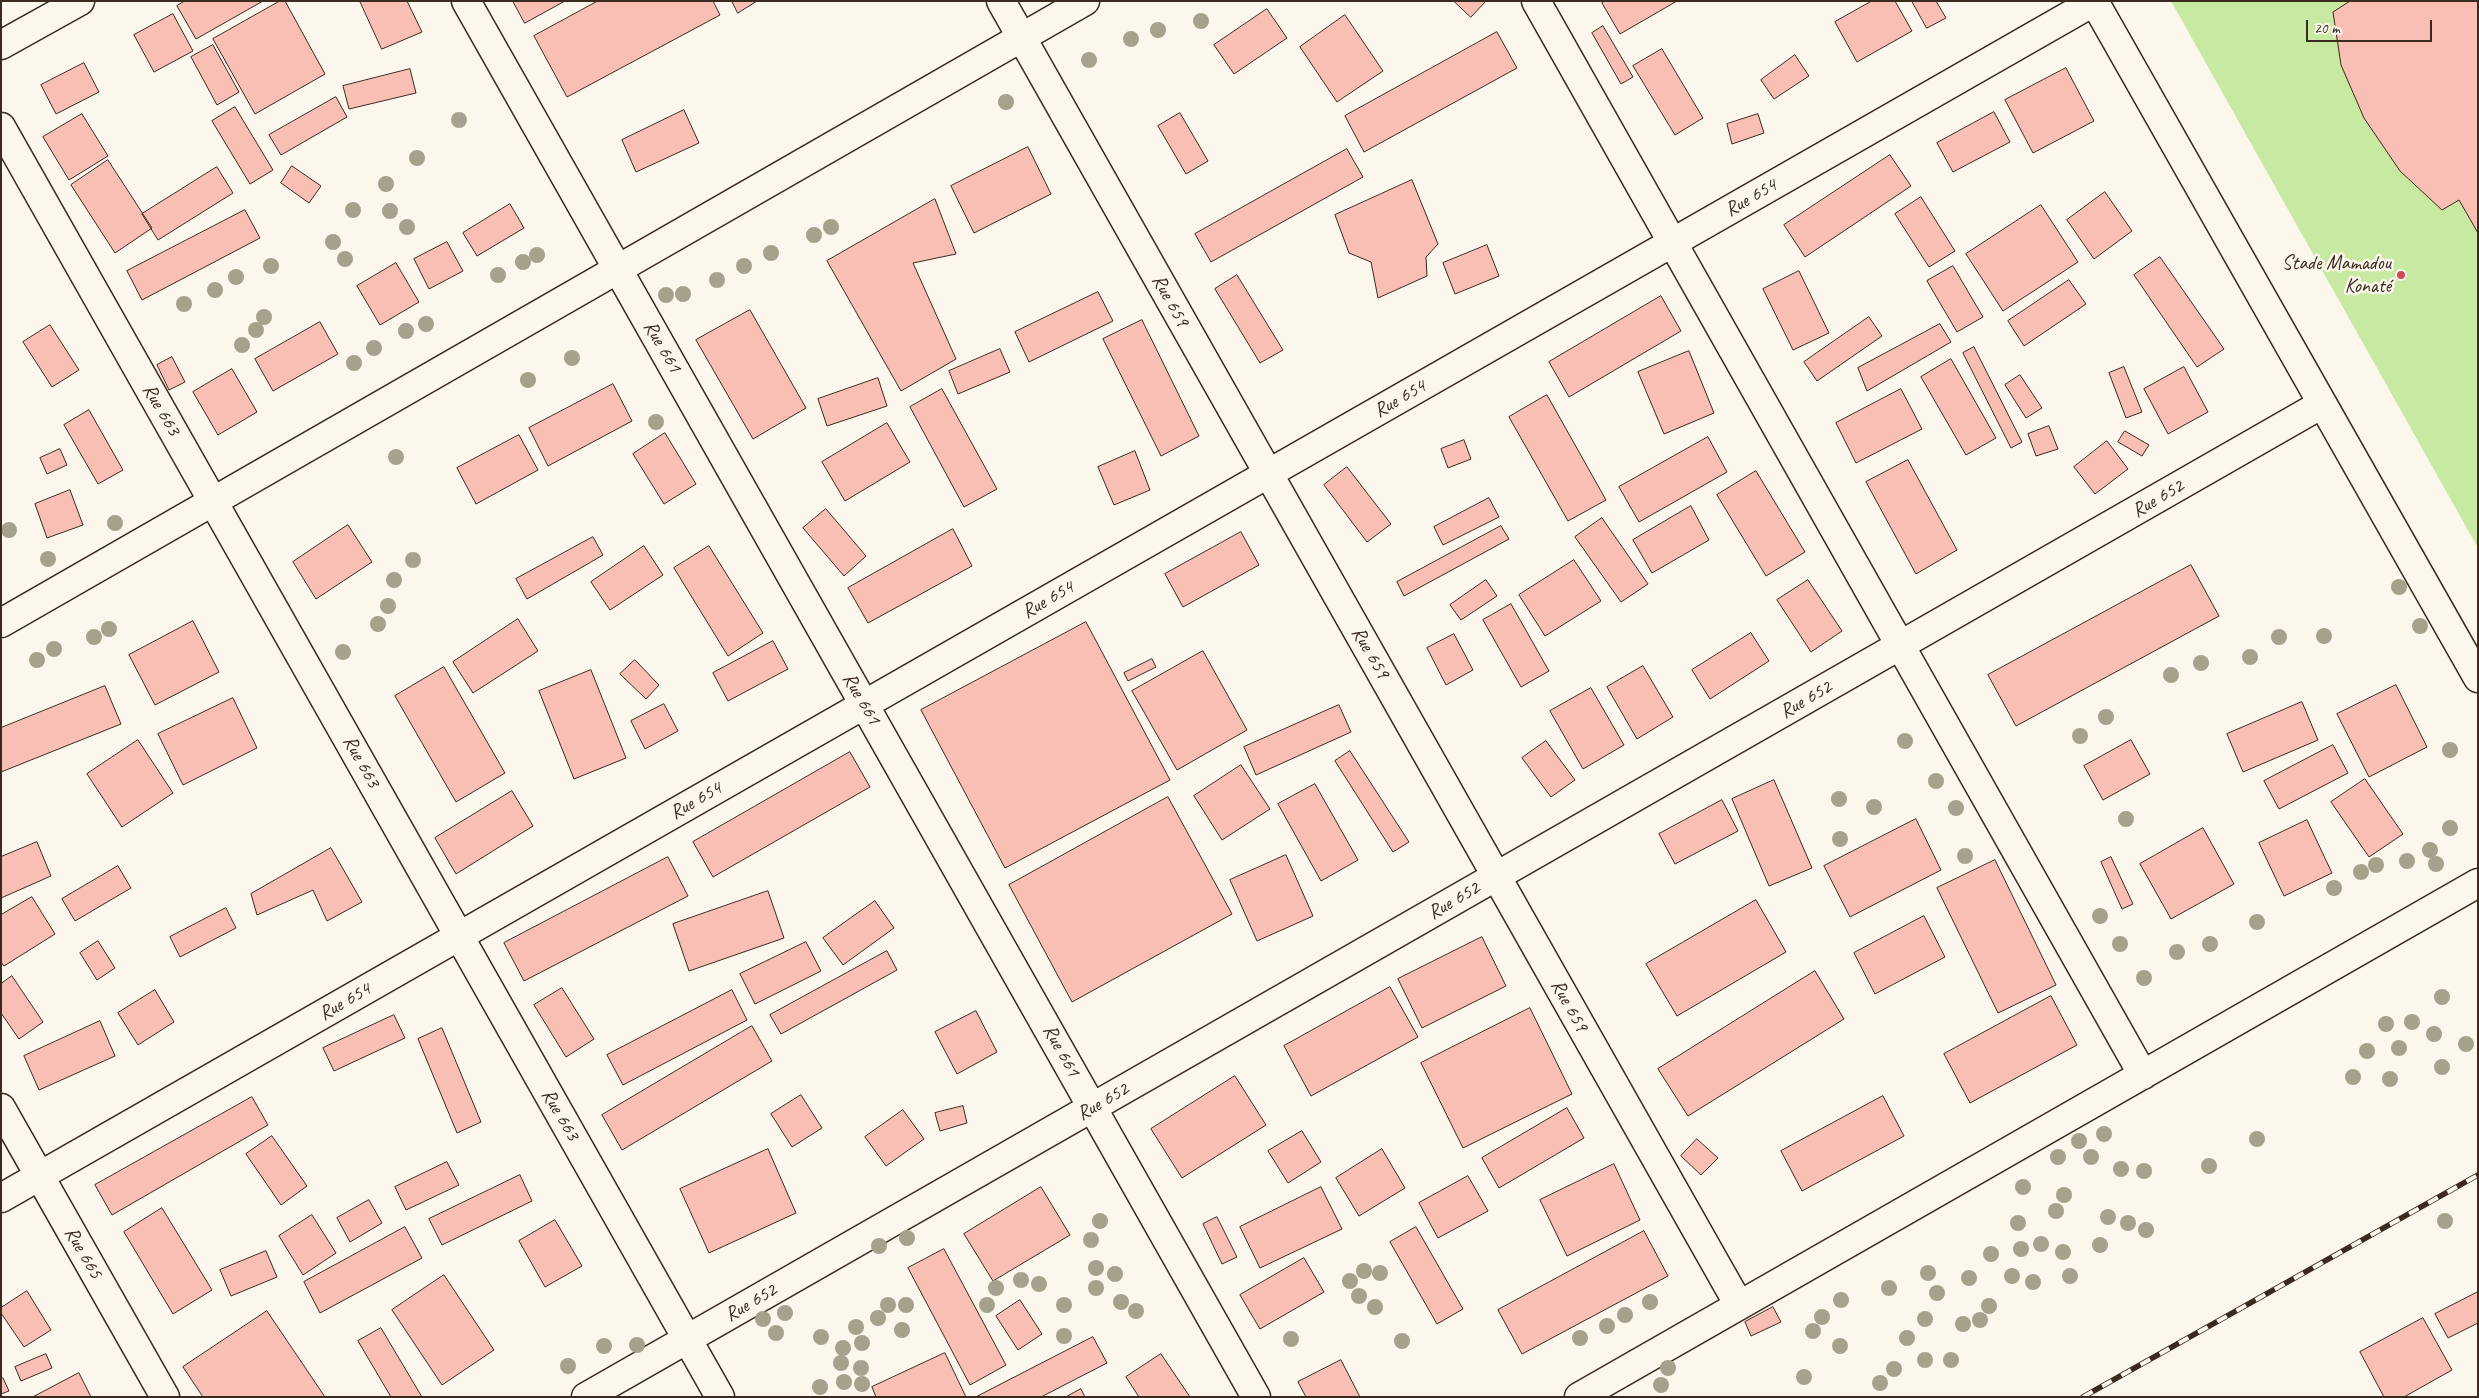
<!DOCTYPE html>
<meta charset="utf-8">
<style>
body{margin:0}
#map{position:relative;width:2479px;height:1398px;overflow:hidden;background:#fbf7ec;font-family:Caveat,sans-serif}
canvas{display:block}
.frame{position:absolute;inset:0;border:2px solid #3b2a1e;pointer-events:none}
.scale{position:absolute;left:2306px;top:20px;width:126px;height:22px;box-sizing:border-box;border:2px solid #3b2a1e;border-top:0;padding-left:6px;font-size:15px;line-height:18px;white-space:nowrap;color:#3b2a1e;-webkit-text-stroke:4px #fbf7ec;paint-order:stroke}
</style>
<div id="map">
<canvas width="2479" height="1398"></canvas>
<div class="frame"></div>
<div class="scale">20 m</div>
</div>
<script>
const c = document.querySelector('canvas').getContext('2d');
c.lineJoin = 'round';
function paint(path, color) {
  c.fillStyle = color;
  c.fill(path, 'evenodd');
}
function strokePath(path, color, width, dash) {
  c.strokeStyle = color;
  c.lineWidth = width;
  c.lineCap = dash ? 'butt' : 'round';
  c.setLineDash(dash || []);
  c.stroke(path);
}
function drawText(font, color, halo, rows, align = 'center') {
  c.font = font + ' Caveat,sans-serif';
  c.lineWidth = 5;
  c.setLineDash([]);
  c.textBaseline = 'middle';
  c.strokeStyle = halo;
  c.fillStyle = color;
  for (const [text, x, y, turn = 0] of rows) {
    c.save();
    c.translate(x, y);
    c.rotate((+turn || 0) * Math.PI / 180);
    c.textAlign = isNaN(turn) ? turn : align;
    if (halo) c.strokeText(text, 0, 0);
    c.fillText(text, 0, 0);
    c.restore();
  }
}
paint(new Path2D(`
 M 2171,1 L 2478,1 L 2478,548 Z`), '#c8e9a2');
const building = new Path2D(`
 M 185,1 L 263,1 L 196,39 L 177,6 Z
 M 280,1 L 285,1 L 325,74 L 255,114 L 213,39 Z
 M 360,1 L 407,1 L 422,32 L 382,49 Z
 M 513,1 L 565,1 L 525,23 Z
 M 598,1 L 713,1 L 720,15 L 567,97 L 534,36 Z
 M 732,1 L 757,1 L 738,13 Z
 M 1454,1 L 1486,1 L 1471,17 Z
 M 1605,1 L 1677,1 L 1620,34 L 1602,3 Z
 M 1872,1 L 1895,1 L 1912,31 L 1857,62 L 1835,22 Z
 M 1912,1 L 1936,1 L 1946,18 L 1927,28 Z
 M 2478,1 L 2478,233 L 2459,200 L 2442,210 L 2400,171 L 2364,118 L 2341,65 L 2333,12 L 2350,1 Z
 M 1267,9 L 1287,38 L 1234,74 L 1214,45 Z
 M 173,14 L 193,51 L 154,72 L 134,35 Z
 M 1345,15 L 1383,71 L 1337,102 L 1300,47 Z
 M 1603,26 L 1633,77 L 1621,84 L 1592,33 Z
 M 1497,32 L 1517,68 L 1364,152 L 1345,116 Z
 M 213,45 L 239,92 L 217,105 L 191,57 Z
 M 1662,49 L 1703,118 L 1675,135 L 1633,66 Z
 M 1795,55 L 1809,76 L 1774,99 L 1761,80 Z
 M 84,63 L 99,92 L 56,114 L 41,85 Z
 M 2066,68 L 2094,121 L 2033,153 L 2005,100 Z
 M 410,69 L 416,93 L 349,109 L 343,86 Z
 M 336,97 L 347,117 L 281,155 L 269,135 Z
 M 235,107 L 273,170 L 250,184 L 212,121 Z
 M 684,110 L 699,143 L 636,172 L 622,140 Z
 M 1994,112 L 2010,142 L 1953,172 L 1937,143 Z
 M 1180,113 L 1208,161 L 1186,174 L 1158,126 Z
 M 82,114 L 108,156 L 69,180 L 43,137 Z
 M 1758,114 L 1764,133 L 1732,144 L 1727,124 Z
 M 1028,147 L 1051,194 L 974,233 L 951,186 Z
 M 1347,149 L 1363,177 L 1211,262 L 1195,234 Z
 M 1890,155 L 1911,186 L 1805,257 L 1784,225 Z
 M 108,160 L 152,228 L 115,253 L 71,185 Z
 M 292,166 L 321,186 L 309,203 L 281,183 Z
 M 217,167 L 233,193 L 158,240 L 142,214 Z
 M 1412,180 L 1438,244 L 1426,257 L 1427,276 L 1378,298 L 1371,262 L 1349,253 L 1335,215 Z
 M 2105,192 L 2132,231 L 2094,259 L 2067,220 Z
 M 1921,197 L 1955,251 L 1929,267 L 1895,214 Z
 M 935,199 L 956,254 L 913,263 L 956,359 L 901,391 L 827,261 Z
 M 510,204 L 524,228 L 477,256 L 463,233 Z
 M 2041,205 L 2078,262 L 2003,311 L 1966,254 Z
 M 245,210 L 260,238 L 142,300 L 127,271 Z
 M 447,242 L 463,271 L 429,289 L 414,259 Z
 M 1487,245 L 1499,276 L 1455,294 L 1443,263 Z
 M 2160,257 L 2224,349 L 2197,367 L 2134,275 Z
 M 396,263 L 419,302 L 380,325 L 357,286 Z
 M 1953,266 L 1983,317 L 1957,332 L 1927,281 Z
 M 1799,271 L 1829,333 L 1793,350 L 1763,289 Z
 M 1237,275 L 1283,350 L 1260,363 L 1215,289 Z
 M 2069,280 L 2086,304 L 2024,346 L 2008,321 Z
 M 1098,292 L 1113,321 L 1029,362 L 1015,332 Z
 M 1661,296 L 1681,331 L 1569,397 L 1549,362 Z
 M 750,310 L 806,408 L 753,439 L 696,340 Z
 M 1869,317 L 1882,336 L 1817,381 L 1804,362 Z
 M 1142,320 L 1199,436 L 1161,456 L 1103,339 Z
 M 320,322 L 338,354 L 273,391 L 255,359 Z
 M 1940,324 L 1951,342 L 1867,391 L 1858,368 Z
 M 50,325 L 79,370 L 52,387 L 23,342 Z
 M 1974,347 L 2022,442 L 2011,448 L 1963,353 Z
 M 1000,349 L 1010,372 L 958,394 L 949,371 Z
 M 1689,351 L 1714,413 L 1664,434 L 1638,372 Z
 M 172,357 L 185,382 L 169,390 L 157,365 Z
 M 1951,359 L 1996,438 L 1966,455 L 1921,377 Z
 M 2124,367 L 2142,412 L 2126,418 L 2109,373 Z
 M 2184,367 L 2208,412 L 2168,434 L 2144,389 Z
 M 232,369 L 257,412 L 218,435 L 193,392 Z
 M 2020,375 L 2042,408 L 2026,418 L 2005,385 Z
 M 878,378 L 887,406 L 827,426 L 818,399 Z
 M 613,384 L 632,421 L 548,466 L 529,428 Z
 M 942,389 L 997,489 L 964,507 L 910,407 Z
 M 1901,389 L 1922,429 L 1856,463 L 1836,423 Z
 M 1547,395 L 1606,500 L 1568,521 L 1509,417 Z
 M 89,410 L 123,470 L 98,484 L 64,425 Z
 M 887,423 L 910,462 L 845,501 L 822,462 Z
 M 2049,426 L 2058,449 L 2036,456 L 2028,434 Z
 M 2125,431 L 2149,445 L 2142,456 L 2118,442 Z
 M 665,433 L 696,484 L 664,504 L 633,454 Z
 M 519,435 L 538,470 L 476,504 L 457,468 Z
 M 1708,437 L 1727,472 L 1639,522 L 1619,487 Z
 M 1464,440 L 1471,459 L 1448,468 L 1441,449 Z
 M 2107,441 L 2128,469 L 2095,494 L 2074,467 Z
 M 60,449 L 67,465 L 47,474 L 40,458 Z
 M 1135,451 L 1150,490 L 1114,505 L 1098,467 Z
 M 1908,460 L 1957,550 L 1916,574 L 1866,482 Z
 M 1347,467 L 1391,524 L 1367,542 L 1324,485 Z
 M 1756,471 L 1805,552 L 1766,576 L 1717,495 Z
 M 70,490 L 83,525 L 47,538 L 35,504 Z
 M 1489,498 L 1499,517 L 1443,545 L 1434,527 Z
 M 1691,506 L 1709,540 L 1652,573 L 1633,540 Z
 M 826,509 L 866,556 L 844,576 L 803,528 Z
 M 1602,518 L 1648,584 L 1621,602 L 1575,537 Z
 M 348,525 L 372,562 L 316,599 L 293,562 Z
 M 1501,526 L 1509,539 L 1404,596 L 1397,582 Z
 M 953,529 L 972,566 L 868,623 L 848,588 Z
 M 1241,532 L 1259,565 L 1183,607 L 1165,574 Z
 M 593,537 L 603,555 L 527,599 L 516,579 Z
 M 644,546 L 663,575 L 610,610 L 591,582 Z
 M 709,546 L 763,633 L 728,656 L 674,568 Z
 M 1574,560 L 1601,601 L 1545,636 L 1519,595 Z
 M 2191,565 L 2219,616 L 2016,726 L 1988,675 Z
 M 1486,580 L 1497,596 L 1461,620 L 1450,605 Z
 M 1808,580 L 1842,631 L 1811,652 L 1777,600 Z
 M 1511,604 L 1549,671 L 1521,687 L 1483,620 Z
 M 518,619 L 538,651 L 473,693 L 453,662 Z
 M 193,621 L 219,672 L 155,705 L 129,655 Z
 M 1086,622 L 1170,780 L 1005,868 L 921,710 Z
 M 1751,633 L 1769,661 L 1710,699 L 1692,670 Z
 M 1454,634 L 1473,670 L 1446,685 L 1427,648 Z
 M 773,641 L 788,669 L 728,701 L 713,673 Z
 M 1203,651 L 1247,730 L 1177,770 L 1132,691 Z
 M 1152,659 L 1156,667 L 1128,681 L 1124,673 Z
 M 635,660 L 659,685 L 646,699 L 620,674 Z
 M 1643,666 L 1673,717 L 1637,739 L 1607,687 Z
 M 444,667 L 505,773 L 456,802 L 395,696 Z
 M 591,670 L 626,758 L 574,779 L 539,691 Z
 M 2396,685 L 2427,747 L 2369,777 L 2337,714 Z
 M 105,686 L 121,724 L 1,772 L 1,728 Z
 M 1591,688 L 1624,745 L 1583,769 L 1550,711 Z
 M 233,698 L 257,748 L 183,785 L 158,734 Z
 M 2302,702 L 2318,740 L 2243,772 L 2227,734 Z
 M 664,704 L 678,731 L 645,749 L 631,721 Z
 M 1339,705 L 1351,732 L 1256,775 L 1244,747 Z
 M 138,740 L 173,793 L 122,827 L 87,774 Z
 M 2131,740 L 2150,774 L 2103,800 L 2084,766 Z
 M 1546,741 L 1575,780 L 1551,797 L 1522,758 Z
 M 2333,745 L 2348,773 L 2279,809 L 2264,781 Z
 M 1350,751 L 1409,842 L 1393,852 L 1335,761 Z
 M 850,752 L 870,787 L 713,877 L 693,842 Z
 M 1241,765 L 1270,809 L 1222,840 L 1194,796 Z
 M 2365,779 L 2403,834 L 2369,857 L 2331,802 Z
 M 1774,780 L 1812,868 L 1769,886 L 1732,799 Z
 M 1315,784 L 1358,860 L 1321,881 L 1278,804 Z
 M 512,791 L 533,826 L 456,874 L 435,838 Z
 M 1168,797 L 1232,914 L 1072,1002 L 1009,885 Z
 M 1722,800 L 1738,831 L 1675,864 L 1659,834 Z
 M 1916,819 L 1941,870 L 1850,917 L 1824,866 Z
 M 2307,820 L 2332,873 L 2284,896 L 2259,843 Z
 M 2203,828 L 2234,884 L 2171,919 L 2140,864 Z
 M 37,842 L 51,876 L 1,898 L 1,857 Z
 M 331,848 L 362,902 L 327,921 L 313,890 L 257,915 L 251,894 Z
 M 1286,855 L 1313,916 L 1257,941 L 1230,880 Z
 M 668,857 L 688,896 L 524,981 L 504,943 Z
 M 2111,857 L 2133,904 L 2122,909 L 2101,862 Z
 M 1995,860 L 2056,985 L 1998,1013 L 1937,888 Z
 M 118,866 L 131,888 L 75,921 L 62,899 Z
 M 768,891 L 784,938 L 689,971 L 673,924 Z
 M 32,897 L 55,934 L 4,966 L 1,962 L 1,915 Z
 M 1756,900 L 1786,952 L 1677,1016 L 1646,964 Z
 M 875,901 L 894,928 L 843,965 L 823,938 Z
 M 226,908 L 236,928 L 180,957 L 170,937 Z
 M 1924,916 L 1945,957 L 1875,994 L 1854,953 Z
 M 1482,937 L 1506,986 L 1422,1028 L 1398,979 Z
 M 98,941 L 115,968 L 97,980 L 80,953 Z
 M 806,942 L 821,971 L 755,1004 L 740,974 Z
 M 887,951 L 897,970 L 781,1034 L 770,1015 Z
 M 1815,971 L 1844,1019 L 1688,1116 L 1658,1069 Z
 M 12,976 L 43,1022 L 19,1039 L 1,1013 L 1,984 Z
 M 1390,987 L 1418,1037 L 1311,1096 L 1284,1046 Z
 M 562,988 L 594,1039 L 566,1057 L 534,1005 Z
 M 155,990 L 174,1022 L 138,1045 L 118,1013 Z
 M 732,990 L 747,1020 L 623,1085 L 607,1055 Z
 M 2051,996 L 2077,1045 L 1970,1103 L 1944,1054 Z
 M 1530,1008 L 1572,1094 L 1463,1148 L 1421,1063 Z
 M 976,1011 L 997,1052 L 957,1074 L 935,1032 Z
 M 394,1015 L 405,1038 L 334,1071 L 323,1048 Z
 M 100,1021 L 115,1056 L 39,1090 L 24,1056 Z
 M 752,1026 L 772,1061 L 622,1150 L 602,1115 Z
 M 442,1028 L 481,1122 L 457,1133 L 418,1039 Z
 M 1235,1076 L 1266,1125 L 1182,1178 L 1151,1129 Z
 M 801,1095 L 822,1128 L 792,1147 L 771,1114 Z
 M 1883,1096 L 1904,1136 L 1802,1191 L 1781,1151 Z
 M 252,1097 L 268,1125 L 112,1215 L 95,1185 Z
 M 963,1106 L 967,1123 L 940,1131 L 935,1113 Z
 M 1567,1108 L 1584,1138 L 1499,1188 L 1482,1158 Z
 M 903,1110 L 924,1139 L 886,1166 L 865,1137 Z
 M 1302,1131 L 1321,1162 L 1288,1183 L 1268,1151 Z
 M 272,1136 L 307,1186 L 281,1205 L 246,1154 Z
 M 1697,1139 L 1718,1158 L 1701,1175 L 1681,1156 Z
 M 768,1149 L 796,1213 L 709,1253 L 680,1189 Z
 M 1382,1149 L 1405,1188 L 1359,1216 L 1336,1178 Z
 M 447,1162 L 459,1185 L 406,1210 L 395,1187 Z
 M 1614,1164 L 1640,1220 L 1567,1256 L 1540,1200 Z
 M 520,1175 L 532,1201 L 442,1245 L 429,1219 Z
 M 1468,1176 L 1488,1211 L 1438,1238 L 1419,1203 Z
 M 1041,1187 L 1070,1235 L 993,1281 L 964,1234 Z
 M 1321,1187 L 1342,1229 L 1260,1268 L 1240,1227 Z
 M 369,1200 L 382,1223 L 350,1242 L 337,1218 Z
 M 162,1208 L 212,1290 L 173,1314 L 124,1232 Z
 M 312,1215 L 336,1253 L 303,1275 L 279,1236 Z
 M 1217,1217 L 1237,1257 L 1222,1264 L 1203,1224 Z
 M 555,1220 L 582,1266 L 545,1287 L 519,1241 Z
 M 405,1227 L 422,1258 L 320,1313 L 304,1282 Z
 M 1416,1227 L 1463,1309 L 1437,1324 L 1390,1242 Z
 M 1644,1231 L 1668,1276 L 1522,1354 L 1498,1310 Z
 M 944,1249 L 1006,1365 L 970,1385 L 908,1268 Z
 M 266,1251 L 277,1277 L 231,1296 L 220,1270 Z
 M 1304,1258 L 1324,1292 L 1260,1329 L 1240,1295 Z
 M 444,1275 L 494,1350 L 442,1385 L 392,1310 Z
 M 27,1291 L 51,1330 L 24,1347 L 1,1313 L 1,1308 Z
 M 2478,1292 L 2478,1323 L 2448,1338 L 2435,1314 Z
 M 1020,1300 L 1042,1334 L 1018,1350 L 996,1316 Z
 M 1773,1307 L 1781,1322 L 1751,1336 L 1745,1322 Z
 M 267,1311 L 325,1397 L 203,1397 L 183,1367 Z
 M 2423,1318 L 2452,1370 L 2404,1397 L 2384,1397 L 2360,1352 Z
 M 381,1328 L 422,1397 L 391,1397 L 358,1341 Z
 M 1093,1337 L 1107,1363 L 1041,1397 L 976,1397 Z
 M 945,1353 L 966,1397 L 876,1397 L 872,1387 Z
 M 46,1354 L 52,1368 L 21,1381 L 15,1367 Z
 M 1161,1354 L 1190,1397 L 1139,1397 L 1126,1377 Z
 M 1341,1360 L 1360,1397 L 1306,1397 L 1298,1382 Z
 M 79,1373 L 91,1397 L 33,1397 Z
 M 3,1378 L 9,1391 L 1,1394 L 1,1379 Z
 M 1081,1389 L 1085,1397 L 1066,1397 Z`);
paint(building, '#f9beb4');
strokePath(building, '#3b2a1e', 1);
const minor = new Path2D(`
 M 466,1 L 1256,1397
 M 1001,1 L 1739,1305
 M 1536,1 L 2143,1075
 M 2094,1 L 2478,678
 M 1,45 L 80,1
 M 1,127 L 720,1397
 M 1,1108 L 165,1397
 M 1,1198 L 2095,1
 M 586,1397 L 2322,404
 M 1579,1397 L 2478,883`);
const tertiary = new Path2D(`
 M 1,623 L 1085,1`);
strokePath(minor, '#3b2a1e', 31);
strokePath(tertiary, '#3b2a1e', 31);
strokePath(minor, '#fbf7ec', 28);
strokePath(tertiary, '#fbf7ec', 28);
const rail = new Path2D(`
 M 2083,1397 L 2478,1175`);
strokePath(rail, '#3b2a1e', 5.5);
strokePath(rail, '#fbf7ec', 4, [11]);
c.fillStyle = '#a5a18d';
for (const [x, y] of [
 [1201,21],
 [1158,30],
 [1131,39],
 [1089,60],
 [1006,102],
 [459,120],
 [417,158],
 [386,184],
 [353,210],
 [390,211],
 [407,227],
 [831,227],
 [814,235],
 [333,242],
 [771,253],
 [537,255],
 [345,259],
 [523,262],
 [271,266],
 [744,266],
 [498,275],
 [236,277],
 [717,280],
 [215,290],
 [683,294],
 [666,295],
 [184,304],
 [264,317],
 [426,324],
 [256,330],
 [406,331],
 [242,345],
 [374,348],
 [572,358],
 [354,363],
 [528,380],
 [656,422],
 [396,457],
 [115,523],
 [9,530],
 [48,559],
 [413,560],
 [394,580],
 [2399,587],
 [388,606],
 [378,624],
 [2420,626],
 [109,629],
 [2324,636],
 [94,637],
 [2279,637],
 [54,649],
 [343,652],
 [2250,657],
 [37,660],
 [2201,663],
 [2171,675],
 [2106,717],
 [2080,736],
 [1905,741],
 [2450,750],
 [1936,781],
 [1839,799],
 [1874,807],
 [1956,808],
 [2126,819],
 [2450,828],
 [1840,839],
 [2430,850],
 [1965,856],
 [2407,861],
 [2436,864],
 [2376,865],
 [2361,872],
 [2334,888],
 [2100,916],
 [2257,922],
 [2120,944],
 [2210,944],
 [2177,952],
 [2144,978],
 [2442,997],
 [2412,1022],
 [2386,1024],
 [2434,1034],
 [2466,1044],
 [2399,1048],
 [2367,1051],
 [2442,1067],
 [2353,1077],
 [2390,1079],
 [2104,1134],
 [2257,1139],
 [2079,1141],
 [2058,1157],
 [2091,1157],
 [2209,1166],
 [2121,1169],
 [2144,1171],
 [2023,1187],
 [2064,1195],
 [2056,1211],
 [2108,1217],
 [1100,1221],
 [2445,1221],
 [2018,1223],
 [2128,1223],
 [2146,1230],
 [907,1238],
 [1091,1240],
 [2041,1244],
 [2100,1245],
 [879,1246],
 [2021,1249],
 [2063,1252],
 [1991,1254],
 [1096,1268],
 [1364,1271],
 [1380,1273],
 [1928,1273],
 [1115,1274],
 [2012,1276],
 [2070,1276],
 [1969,1278],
 [1021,1280],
 [1350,1281],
 [2033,1282],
 [1039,1284],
 [996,1288],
 [1096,1288],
 [1889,1288],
 [1937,1293],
 [1359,1296],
 [1841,1300],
 [1121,1302],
 [1650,1302],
 [888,1305],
 [906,1305],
 [987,1305],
 [1064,1305],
 [1989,1306],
 [1375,1307],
 [1136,1311],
 [785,1313],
 [1625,1315],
 [1822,1317],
 [878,1318],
 [763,1319],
 [1925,1319],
 [1980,1320],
 [1963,1324],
 [1607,1326],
 [856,1327],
 [902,1330],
 [1813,1331],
 [776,1333],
 [1064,1336],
 [821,1337],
 [1580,1338],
 [1907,1338],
 [1291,1339],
 [1402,1341],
 [862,1343],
 [637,1345],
 [604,1346],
 [1840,1346],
 [843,1348],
 [1925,1360],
 [1951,1360],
 [841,1363],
 [568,1366],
 [861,1368],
 [1668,1368],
 [1894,1369],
 [1804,1377],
 [844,1382],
 [1880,1383],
 [862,1384],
 [1661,1385],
 [820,1387]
]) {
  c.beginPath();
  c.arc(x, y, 8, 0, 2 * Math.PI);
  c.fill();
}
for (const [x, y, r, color] of [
 [2401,275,5,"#d1495b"]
]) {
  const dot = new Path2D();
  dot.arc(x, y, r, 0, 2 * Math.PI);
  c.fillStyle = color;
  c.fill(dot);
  strokePath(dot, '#fbf7ec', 2);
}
drawText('20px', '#3b2a1e', '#fbf7ec', [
 ["Rue 654",1751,198,-30],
 ["Rue 659",1170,301,61],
 ["Rue 661",662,347,60],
 ["Rue 654",1400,399,-30],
 ["Rue 663",161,410,60],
 ["Rue 652",2158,499,-30],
 ["Rue 654",1048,600,-30],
 ["Rue 659",1370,653,60],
 ["Rue 661",861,699,60],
 ["Rue 652",1806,700,-30],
 ["Rue 663",361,762,61],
 ["Rue 654",696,801,-30],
 ["Rue 652",1454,901,-30],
 ["Rue 654",345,1002,-30],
 ["Rue 659",1569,1006,61],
 ["Rue 661",1061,1051,61],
 ["Rue 652",1103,1102,-30],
 ["Rue 663",560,1115,60],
 ["Rue 665",83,1253,60],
 ["Rue 652",751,1303,-30]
]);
drawText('20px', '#3b2a1e', '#fbf7ec', [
 ["Stade Mamadou",2391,264],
 ["Konaté",2391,287]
], 'right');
</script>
